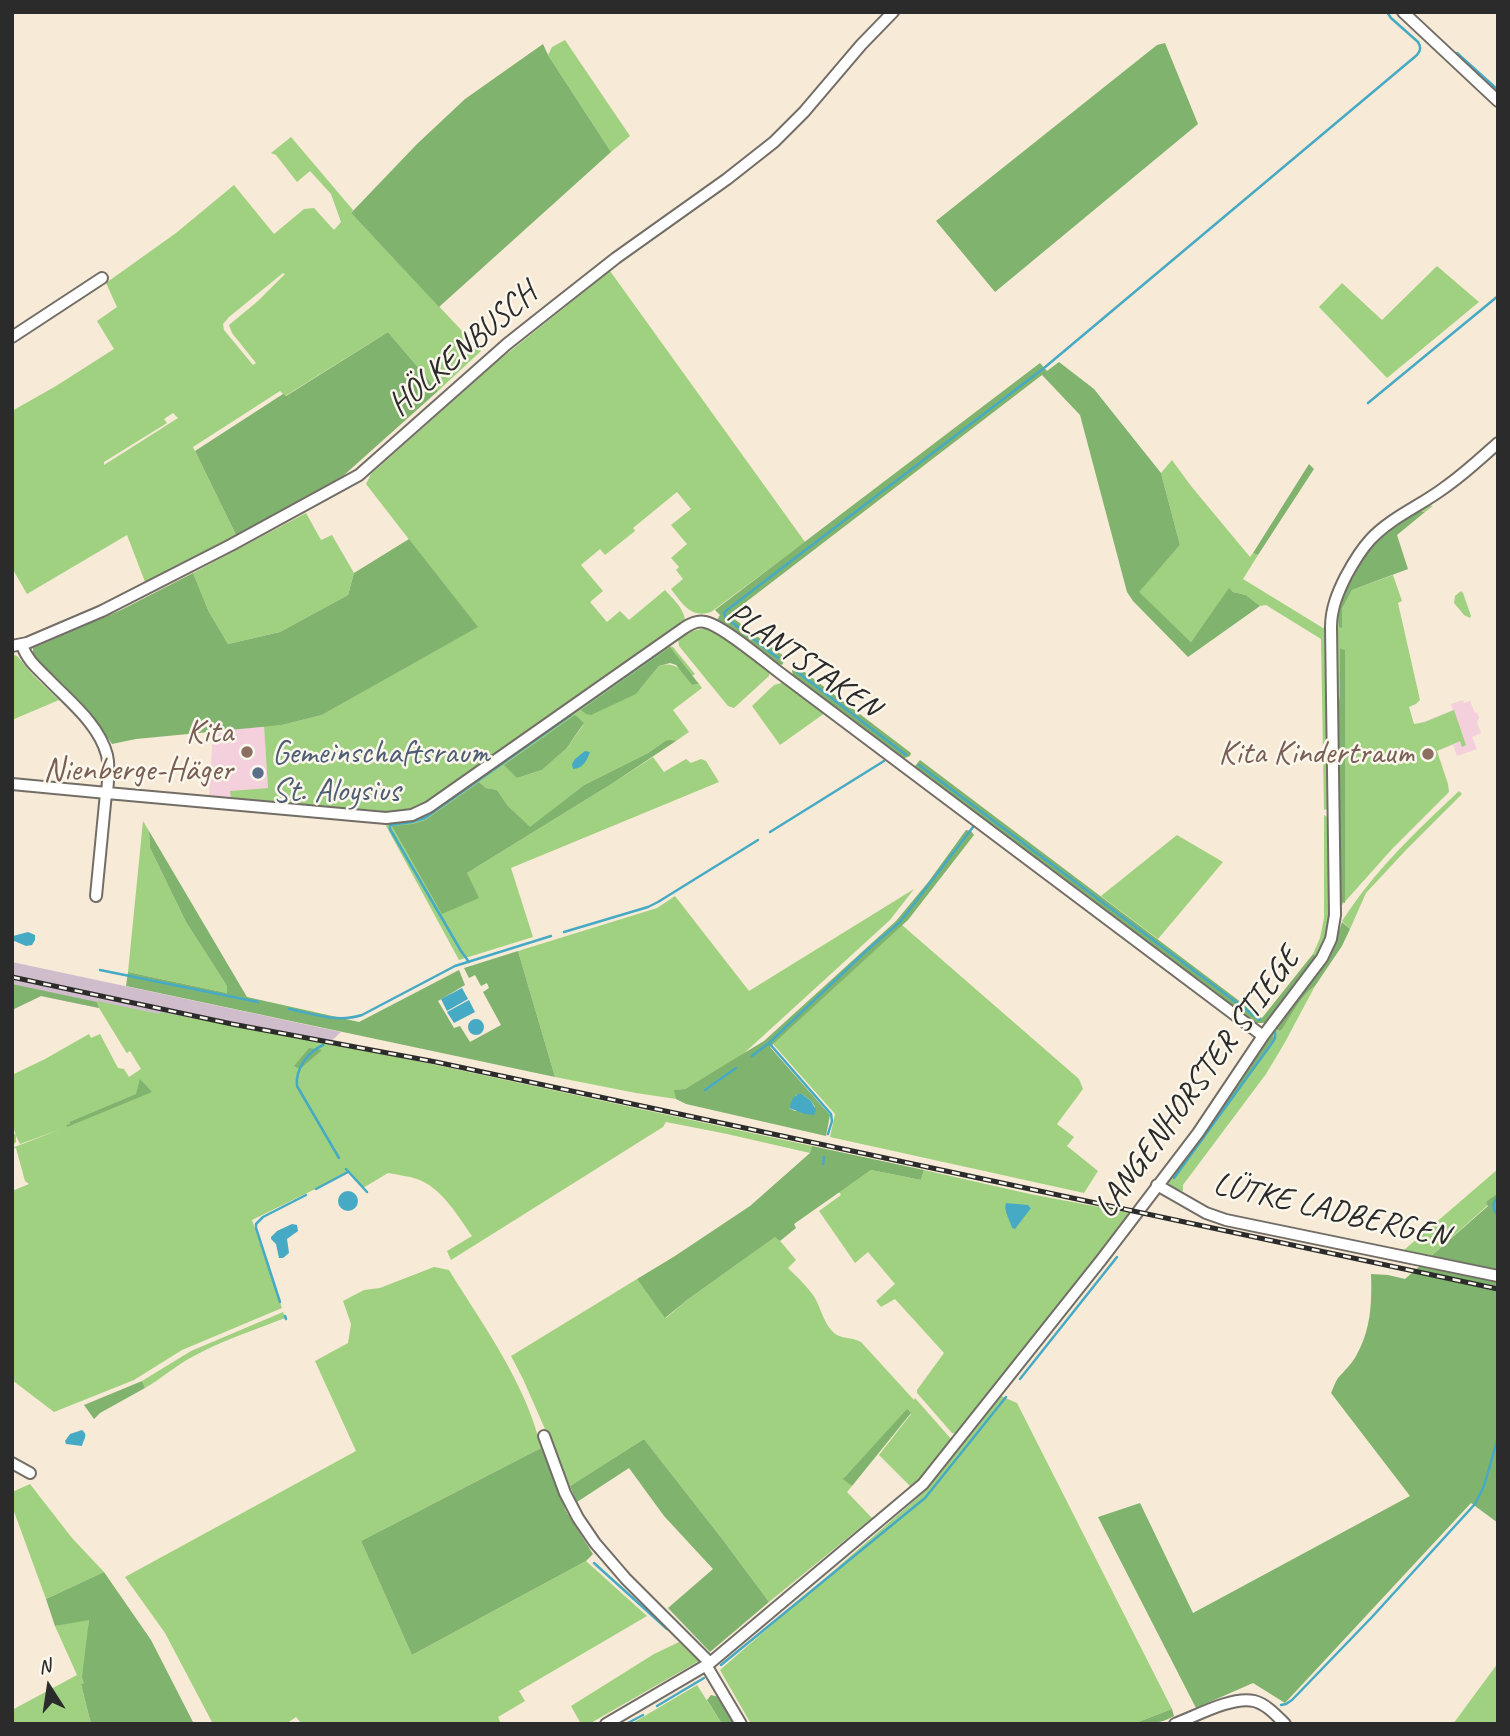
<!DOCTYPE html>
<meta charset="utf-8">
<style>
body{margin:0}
#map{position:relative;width:1510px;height:1736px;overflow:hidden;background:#f7ead6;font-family:Caveat,sans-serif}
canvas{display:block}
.frame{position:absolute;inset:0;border:14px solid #2b2b2b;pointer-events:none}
.north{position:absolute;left:14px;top:1652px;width:70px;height:70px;-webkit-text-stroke:5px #fbf7ec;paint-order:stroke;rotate:348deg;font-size:19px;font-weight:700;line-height:28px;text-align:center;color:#2b2b2b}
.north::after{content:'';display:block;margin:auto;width:24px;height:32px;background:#2b2b2b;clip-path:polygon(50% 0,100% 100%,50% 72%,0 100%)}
</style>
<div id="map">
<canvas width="1510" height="1736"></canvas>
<div class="frame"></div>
<div class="north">N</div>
</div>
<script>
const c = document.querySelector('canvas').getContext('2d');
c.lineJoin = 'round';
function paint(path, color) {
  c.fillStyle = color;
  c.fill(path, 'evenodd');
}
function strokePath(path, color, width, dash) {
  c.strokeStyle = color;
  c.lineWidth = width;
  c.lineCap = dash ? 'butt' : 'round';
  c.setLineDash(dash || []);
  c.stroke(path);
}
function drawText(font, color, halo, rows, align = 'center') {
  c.font = font + ' Caveat,sans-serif';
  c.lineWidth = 5;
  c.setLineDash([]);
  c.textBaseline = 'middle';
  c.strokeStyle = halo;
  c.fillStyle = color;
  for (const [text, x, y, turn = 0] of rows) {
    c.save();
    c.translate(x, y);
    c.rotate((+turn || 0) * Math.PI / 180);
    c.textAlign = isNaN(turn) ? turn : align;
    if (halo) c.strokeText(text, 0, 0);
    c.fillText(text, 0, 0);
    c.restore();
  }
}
paint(new Path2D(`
 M 1463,700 L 1464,703 L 1470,701 L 1475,713 L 1477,712 L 1479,718 L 1477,722 L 1481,733 L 1472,737 L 1477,749 L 1457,756 L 1453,745 L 1436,751 L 1441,763 L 1421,723 L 1453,710 L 1451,704 Z
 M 264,726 L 268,788 L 231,791 L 231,798 L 209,796 L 213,732 Z`), '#f4cfdc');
paint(new Path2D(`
 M 12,962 L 341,1032 L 322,1050 L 98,1003 L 99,1008 L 41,996 L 12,1010 Z`), '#d0bdcc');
paint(new Path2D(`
 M 565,40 L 630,136 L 611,152 L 548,55 L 552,47 Z
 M 291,137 L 353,210 L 351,213 L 481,351 L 438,391 L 388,332 L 285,396 L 280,391 L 193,447 L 236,535 L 145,582 L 127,535 L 27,594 L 12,568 L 12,411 L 56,386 L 114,349 L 97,321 L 117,307 L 106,283 L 176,233 L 234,185 L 274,234 L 304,209 L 314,208 L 334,230 L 341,222 L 331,194 L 310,171 L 297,182 L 276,155 L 271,153 ZM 283,273 L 285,274 L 258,301 L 229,325 L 232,333 L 256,363 L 253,365 L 224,330 L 223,324 L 229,317 ZM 173,413 L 178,418 L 104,465 L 104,462 L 167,423 L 164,419 Z
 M 1437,266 L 1479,302 L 1387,378 L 1319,307 L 1342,283 L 1382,320 Z
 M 610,271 L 805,542 L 711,612 C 691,619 682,603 671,589 L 683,579 L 676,570 L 679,567 L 671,558 L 687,544 L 671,525 L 691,509 L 677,492 L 633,528 L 635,531 L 605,555 L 600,549 L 581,565 L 603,591 L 590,602 L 607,622 L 620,611 L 629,620 L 665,590 C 673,599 686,610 685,623 L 417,810 L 386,814 L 231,798 L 230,791 L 268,788 L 264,726 L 282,725 L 322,715 L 477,627 L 366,484 L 371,474 L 498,361 Z
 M 1498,437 L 1498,439 C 1482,454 1466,469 1448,482 C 1428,497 1404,508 1384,523 C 1355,546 1334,585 1328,621 L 1330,804 L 1327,809 L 1324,810 L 1321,639 L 1266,605 L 1260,606 L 1246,595 L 1233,592 L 1229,589 L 1191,642 L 1138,592 L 1180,545 L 1161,473 L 1172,460 L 1191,486 L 1250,557 L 1253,553 L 1258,555 L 1243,579 L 1323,628 L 1325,627 L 1329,605 L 1338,586 L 1352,557 L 1364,540 L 1387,520 L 1452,477 Z
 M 1428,505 L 1433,506 L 1425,512 L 1421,510 L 1416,510 C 1404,518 1392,526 1381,536 C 1360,554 1333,599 1339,627 L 1342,627 L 1342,609 L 1352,590 L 1393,575 L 1402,601 L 1398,603 L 1420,700 L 1416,704 L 1409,707 L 1414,724 L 1425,722 L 1454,710 L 1466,745 L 1462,747 L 1460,741 L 1437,751 L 1448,784 L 1449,792 L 1392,849 L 1342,905 L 1338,902 L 1337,897 L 1335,612 C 1351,568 1364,543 1404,517 C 1412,512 1418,506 1428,505 ZM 1340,648 L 1345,650 L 1345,903 L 1342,902 L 1339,896 L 1338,711 L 1340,692 Z
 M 306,513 L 321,540 L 332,535 L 354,573 L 348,595 L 280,632 L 228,644 L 209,612 L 193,573 Z
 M 1461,591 L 1463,593 L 1471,616 L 1470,618 L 1464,615 L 1454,603 L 1455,596 Z
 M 706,628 L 718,632 L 770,671 L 769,676 L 734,708 L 728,706 L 679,646 L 678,639 L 688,632 Z
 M 668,646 L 673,647 L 695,674 L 692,676 L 670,648 L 636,694 L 659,666 C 677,660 683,672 692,685 L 699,684 L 702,688 L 673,710 L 689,732 L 676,741 L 665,741 L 648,753 L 584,785 L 530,828 L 508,806 L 497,790 L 486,788 L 479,782 L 425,820 L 412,824 L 467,873 L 613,783 L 653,757 L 664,772 L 686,759 L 691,763 L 701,759 L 706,761 L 719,782 L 511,868 L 533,937 L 459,960 L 385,824 L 387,821 L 403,819 L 662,647 ZM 584,724 L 566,749 L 542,770 L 517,778 Z
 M 12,653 L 18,657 L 33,675 L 59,700 L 12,720 Z
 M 785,682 L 825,713 L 780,745 L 752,706 L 774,685 Z
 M 1459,791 L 1462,794 L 1406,850 L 1366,893 L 1350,929 L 1342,921 C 1349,911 1356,900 1364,890 C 1392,854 1426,822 1459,791 Z
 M 1324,815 L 1329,818 L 1331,903 L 1329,932 L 1317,957 L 1313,954 L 1320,938 L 1324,918 Z
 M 143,821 L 149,831 L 150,848 L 186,922 L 227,986 L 227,993 L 128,972 Z
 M 1177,835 L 1223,862 L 1158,939 L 1101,896 Z
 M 914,889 L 890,920 L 741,1056 L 685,1089 L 675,1090 L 676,1099 L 636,1093 L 555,1077 L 518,951 L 657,908 L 675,896 L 749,991 Z
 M 902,925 L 1079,1079 L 1083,1089 L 1057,1124 L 1074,1137 L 1067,1146 L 1098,1171 L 1084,1193 L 830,1137 L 835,1114 L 773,1044 Z
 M 1315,986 L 1284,1044 L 1266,1074 L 1183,1185 L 1183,1191 L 1174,1190 L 1167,1182 L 1185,1156 L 1188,1158 L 1189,1157 L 1208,1132 L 1205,1130 L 1209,1124 L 1213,1126 L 1274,1038 L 1273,1034 L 1271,1034 L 1275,1029 L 1280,1031 C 1291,1016 1300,997 1315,986 Z
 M 97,1001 L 159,1014 L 160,1012 L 413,1060 L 812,1146 L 810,1153 L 727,1134 L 666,1122 L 663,1127 L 451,1260 L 447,1251 L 472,1236 C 458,1216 441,1187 417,1179 C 408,1176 398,1175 388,1173 L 363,1188 L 350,1172 L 252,1220 L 282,1308 L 182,1350 L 134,1380 L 54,1412 L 12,1380 L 12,1191 L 29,1184 L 25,1181 L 16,1148 L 12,1149 L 12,1148 L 61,1129 L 20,1144 L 16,1136 L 16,1142 L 12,1146 L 12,1132 L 16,1135 L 12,1125 L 12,1075 L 45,1059 L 89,1034 L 91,1038 L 100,1034 L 118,1068 L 124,1069 L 129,1077 L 141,1069 L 130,1051 L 127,1053 L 126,1052 L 99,1008 ZM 152,1091 L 68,1126 L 67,1126 L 70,1124 L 69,1122 L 137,1094 Z
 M 1498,1169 L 1498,1193 L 1487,1202 L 1488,1205 L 1431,1256 L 1404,1250 Z
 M 871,1170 L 921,1180 L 924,1170 L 1030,1194 L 1131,1213 L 1108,1245 L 957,1434 L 952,1433 L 917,1393 L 917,1390 L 944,1353 L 895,1299 L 881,1307 L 876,1301 L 895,1284 L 868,1252 L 855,1263 L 819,1211 L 841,1195 L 839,1192 ZM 1006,1203 L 1031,1207 L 1012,1228 C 1010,1219 1005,1212 1006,1203 Z
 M 776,1236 L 796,1260 L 788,1268 C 797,1277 808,1287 815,1298 C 821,1309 824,1324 834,1333 C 841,1339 852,1337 861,1342 L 914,1400 L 915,1398 L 952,1440 L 925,1476 L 912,1488 L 879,1455 L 911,1414 L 907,1410 L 844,1478 L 852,1486 L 847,1492 L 872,1518 L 769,1602 L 723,1540 L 644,1439 L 570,1486 L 523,1379 L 511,1356 L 637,1279 L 666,1318 L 687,1300 Z
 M 434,1267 L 449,1270 C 484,1327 526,1383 541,1448 L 361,1541 L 412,1655 L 586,1561 L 647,1616 L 519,1691 L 525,1701 L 498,1717 L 501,1724 L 302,1724 L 296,1717 L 286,1724 L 213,1724 L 165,1633 L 125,1577 L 356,1451 L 315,1361 L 348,1343 L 351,1324 L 343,1301 L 364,1290 L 380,1288 Z
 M 283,1312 L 285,1318 C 254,1330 221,1341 192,1357 C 175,1366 161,1379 145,1388 L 142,1381 L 191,1351 Z
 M 1001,1396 L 1017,1403 L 1172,1709 L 1133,1724 L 751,1724 L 720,1670 L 924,1492 Z
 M 30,1484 L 72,1538 L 104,1572 L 46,1599 L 12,1506 L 12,1492 Z
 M 89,1619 L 84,1683 L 81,1684 L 91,1724 L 12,1724 L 12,1710 L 77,1675 L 55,1626 Z
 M 679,1642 L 699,1661 L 589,1724 L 581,1724 L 571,1706 L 654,1654 Z
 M 1498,1663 L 1498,1724 L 1453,1724 Z
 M 697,1685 L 722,1724 L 631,1724 Z`), '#a0d180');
paint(new Path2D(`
 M 1165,43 L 1198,124 L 995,292 L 936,221 L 1157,45 Z
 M 543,44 L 548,55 L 611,152 L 439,307 L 351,213 L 417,144 L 465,99 Z
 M 388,332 L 438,391 L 343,476 L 236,535 L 195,451 L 283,394 L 286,396 Z
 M 1059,362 L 1094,389 L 1161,473 L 1180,545 L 1139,592 L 1191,642 L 1229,588 L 1233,592 L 1246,595 L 1260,606 L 1188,657 L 1133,601 L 1127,592 L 1080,415 L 1042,375 L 733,612 L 733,618 L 785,657 L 785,660 L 782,665 L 774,662 L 717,620 L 720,615 L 715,610 L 1040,363 L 1047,371 Z
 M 1309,464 L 1314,469 L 1258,555 L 1253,553 Z
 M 1418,510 L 1425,512 L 1397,535 L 1408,569 L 1352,590 L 1342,609 L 1342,628 L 1339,627 C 1336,611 1341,599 1348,585 C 1366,546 1384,533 1418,510 Z
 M 409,539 L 478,627 L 322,715 L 282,725 L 136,739 L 112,744 L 92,716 L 33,655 L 33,648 L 121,610 L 193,573 L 209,612 L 228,644 L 280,632 L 348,595 L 354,573 Z
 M 670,647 L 699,684 L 692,685 L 676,665 L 670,663 L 659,666 L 636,694 L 591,715 L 586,714 L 581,710 Z
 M 1340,648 L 1345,650 L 1345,903 L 1342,902 L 1339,898 L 1338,711 L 1340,692 Z
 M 798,667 L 911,753 L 910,756 L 902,759 L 793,676 L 792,670 Z
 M 575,715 L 584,723 L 566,749 L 542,770 L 517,778 L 504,765 Z
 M 670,740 L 676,741 L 613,783 L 467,873 L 479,898 L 442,914 L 392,826 L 412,824 L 425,820 L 479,782 L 486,788 L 497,790 L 508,806 L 530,827 L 584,785 L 648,753 L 665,741 Z
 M 920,760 L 1262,1018 L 1313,954 L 1318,958 L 1271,1018 L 1266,1023 L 1256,1023 L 1240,1012 L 917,770 L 915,766 Z
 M 966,830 L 971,831 L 974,835 L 908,920 L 770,1047 L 830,1115 L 826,1136 L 686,1104 L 676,1099 L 674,1090 L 685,1089 L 764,1041 L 896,921 L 929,881 ZM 802,1094 L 811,1101 L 815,1107 L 795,1111 L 789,1108 L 796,1095 Z
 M 149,831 L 247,997 L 359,1022 L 459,970 L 465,985 L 438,1001 L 454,1028 L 460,1026 L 470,1042 L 501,1025 L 483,992 L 489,988 L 487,983 L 481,986 L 475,975 L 469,978 L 464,968 L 518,951 L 555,1077 L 126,986 L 128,972 L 227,993 L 227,986 L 186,922 L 150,848 Z
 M 1342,922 L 1350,929 L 1342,946 L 1315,986 C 1301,996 1292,1014 1282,1029 L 1280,1031 L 1275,1029 L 1329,954 L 1334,947 Z
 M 12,984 L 97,1002 L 99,1008 L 41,996 L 12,1010 Z
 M 1271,1034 L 1273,1034 L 1274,1038 L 1212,1126 L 1211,1126 L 1209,1124 Z
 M 309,1048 L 322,1050 L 300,1069 L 294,1066 Z
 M 140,1079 L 152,1092 L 67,1127 L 66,1125 L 70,1124 L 69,1122 L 136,1094 Z
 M 812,1146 L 924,1170 L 921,1180 L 871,1170 L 794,1224 L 796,1228 L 780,1241 L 775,1237 L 687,1300 L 665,1318 L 637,1279 L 675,1256 L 750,1206 L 810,1153 Z
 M 1498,1193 L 1498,1523 L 1471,1503 L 1285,1703 L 1253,1683 L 1196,1708 L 1098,1517 L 1140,1503 L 1193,1613 L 1410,1496 L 1331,1393 C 1333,1389 1335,1382 1338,1378 C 1344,1371 1351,1365 1356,1356 C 1371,1330 1372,1303 1371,1274 L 1388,1275 L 1405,1279 L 1488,1206 L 1486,1202 Z
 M 142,1381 L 145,1388 L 100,1413 L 94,1419 L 84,1405 Z
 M 907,1409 L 911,1413 L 852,1486 L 843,1479 Z
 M 644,1439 L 723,1540 L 769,1602 L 710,1652 L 668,1608 L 713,1569 L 664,1516 L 629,1468 L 577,1502 L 570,1486 Z
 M 541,1448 L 566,1511 L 593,1554 L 586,1561 L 412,1655 L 361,1541 Z
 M 104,1572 L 151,1640 L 194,1724 L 91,1724 L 81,1684 L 84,1683 L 82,1677 L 89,1620 L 55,1626 L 46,1599 Z
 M 711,1695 L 719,1697 L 735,1724 L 722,1724 L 707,1700 Z
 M 1172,1709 L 1174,1716 C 1159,1724 1150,1724 1133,1724 Z`), '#80b36e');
paint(new Path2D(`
 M 585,751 L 590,752 C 587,760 583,769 573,769 L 572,764 L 575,759 Z
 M 28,932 L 35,935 L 35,940 L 32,945 L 26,946 L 12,940 L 13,936 Z
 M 462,988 L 468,999 L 447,1011 L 441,999 Z
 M 469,1000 L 475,1012 L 454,1023 L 447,1012 Z
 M468 1027a8 8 0 1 1 16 0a8 8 0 1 1-16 0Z
 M 798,1094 L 802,1094 L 811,1101 L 816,1110 L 814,1115 L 805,1114 L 789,1108 L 793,1098 Z
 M338 1201a10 10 0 1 1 20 0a10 10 0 1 1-20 0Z
 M 1006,1203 L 1028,1205 L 1031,1208 L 1015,1229 L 1012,1228 C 1010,1220 1003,1210 1006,1203 Z
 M 292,1224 L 297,1225 L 298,1231 L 287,1239 L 289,1253 L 283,1258 L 279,1258 L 276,1244 L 271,1239 L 271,1237 L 277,1231 Z
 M 82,1430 C 89,1435 83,1440 82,1446 L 66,1444 L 65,1441 L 70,1434 Z`), '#46aac5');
strokePath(new Path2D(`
 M 1457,53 L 1498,90
 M 1368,403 L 1498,296
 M 778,658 L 729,620 L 725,616 L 724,613 L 727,610 L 1044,368 L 1417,55 C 1421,50 1421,47 1418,42 L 1391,18 L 1387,12
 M 795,670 L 906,755
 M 580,708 L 657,654
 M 919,765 L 1260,1020
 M 770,832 L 884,761
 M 564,932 L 648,907 L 658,902 L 758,840
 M 469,962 L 461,951 L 390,829 L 390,825 L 412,822 L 425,818 L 571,715
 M 100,970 L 258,1002
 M 289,1009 C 314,1014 337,1023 362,1015 L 455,966 L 551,936
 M 769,1043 L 831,1114 L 832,1121 L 828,1134
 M 323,1045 C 308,1052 295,1069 297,1086 L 339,1158
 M 752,1056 L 769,1043 L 866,951 L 900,922 L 973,827
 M 705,1090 L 736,1068
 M 823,1164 L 824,1157
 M 346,1169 L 367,1192
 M 1174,1178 L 1272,1043 L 1275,1038 L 1275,1032
 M 316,1189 L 348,1172
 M 1498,1197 C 1491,1204 1493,1209 1498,1216
 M 280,1302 L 256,1228 L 256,1224 L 263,1217 L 306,1195
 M 285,1316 L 286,1319
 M 1020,1379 L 1117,1257
 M 594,1563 L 667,1629
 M 721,1665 L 925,1498 L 1006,1397
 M 1281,1705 L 1286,1704 L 1292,1700 L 1372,1617 L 1475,1504 L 1484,1486 L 1498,1437
 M 657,1706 L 704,1678
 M 626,1724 L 643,1715`), '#46aac5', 2.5);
const minor = new Path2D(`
 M 1403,12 L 1498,101
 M 12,337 L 102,278
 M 22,645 C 27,660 37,668 48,679 C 69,701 99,724 107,755 C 110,768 108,780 107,793 L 386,818 L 412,815 L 429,807 L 684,628 C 690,624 697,620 705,622 C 722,625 764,661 780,673 L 1263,1036
 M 12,646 L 27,643 L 102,611 L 231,545 L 359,475 L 507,344 L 555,306 L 616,258 L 727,179 L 774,142 L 804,112 L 861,45 L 893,12
 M 12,784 L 107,793
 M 96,896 L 106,793
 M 1157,1185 L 1206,1213 L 1226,1220 L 1498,1276
 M 544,1436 L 565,1493 L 578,1518 L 595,1543 L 626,1579 L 710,1663
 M 12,1463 L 30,1473
 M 706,1665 L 741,1724
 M 606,1724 L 710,1663 L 923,1484 L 1102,1259 L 1198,1133 L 1263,1036 L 1322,958 L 1331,939 L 1335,915 L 1331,627 C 1331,608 1338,592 1346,576 C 1353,563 1360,551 1370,540 C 1390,518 1420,506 1444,488 C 1463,475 1480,459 1498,443
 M 1175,1724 C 1196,1716 1232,1696 1254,1701 C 1266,1704 1276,1715 1285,1724`);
strokePath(minor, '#726e67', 14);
strokePath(minor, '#fff', 10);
const rail = new Path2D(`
 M 12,977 L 232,1024 L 436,1062 L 1498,1289`);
strokePath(rail, '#2b2b2b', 5);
strokePath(rail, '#fbf7ec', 2.5, [8]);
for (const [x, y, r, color] of [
 [247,752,7,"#8d6e63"],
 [1428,754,7,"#8d6e63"],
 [258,773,7,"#5c6f8a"]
]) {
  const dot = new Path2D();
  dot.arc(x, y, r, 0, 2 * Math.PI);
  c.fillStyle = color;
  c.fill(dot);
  strokePath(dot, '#fbf7ec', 2.5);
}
drawText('33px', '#2b2b2b', '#fbf7ec', [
 ["HÖLKENBUSCH",463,350,-41],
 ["PLANTSTAKEN",803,661,35],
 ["LANGENHORSTER STIEGE",1198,1083,-54],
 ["LÜTKE LADBERGEN",1331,1211,13]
]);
drawText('33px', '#785e54', '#fbf7ec', [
 ["Kita",233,733],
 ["Nienberge-Häger",233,771],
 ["Kita Kindertraum",1414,754]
], 'right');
drawText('33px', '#4e5e75', '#fbf7ec', [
 ["Gemeinschaftsraum",272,754],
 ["St. Aloysius",272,792]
], 'left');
</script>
